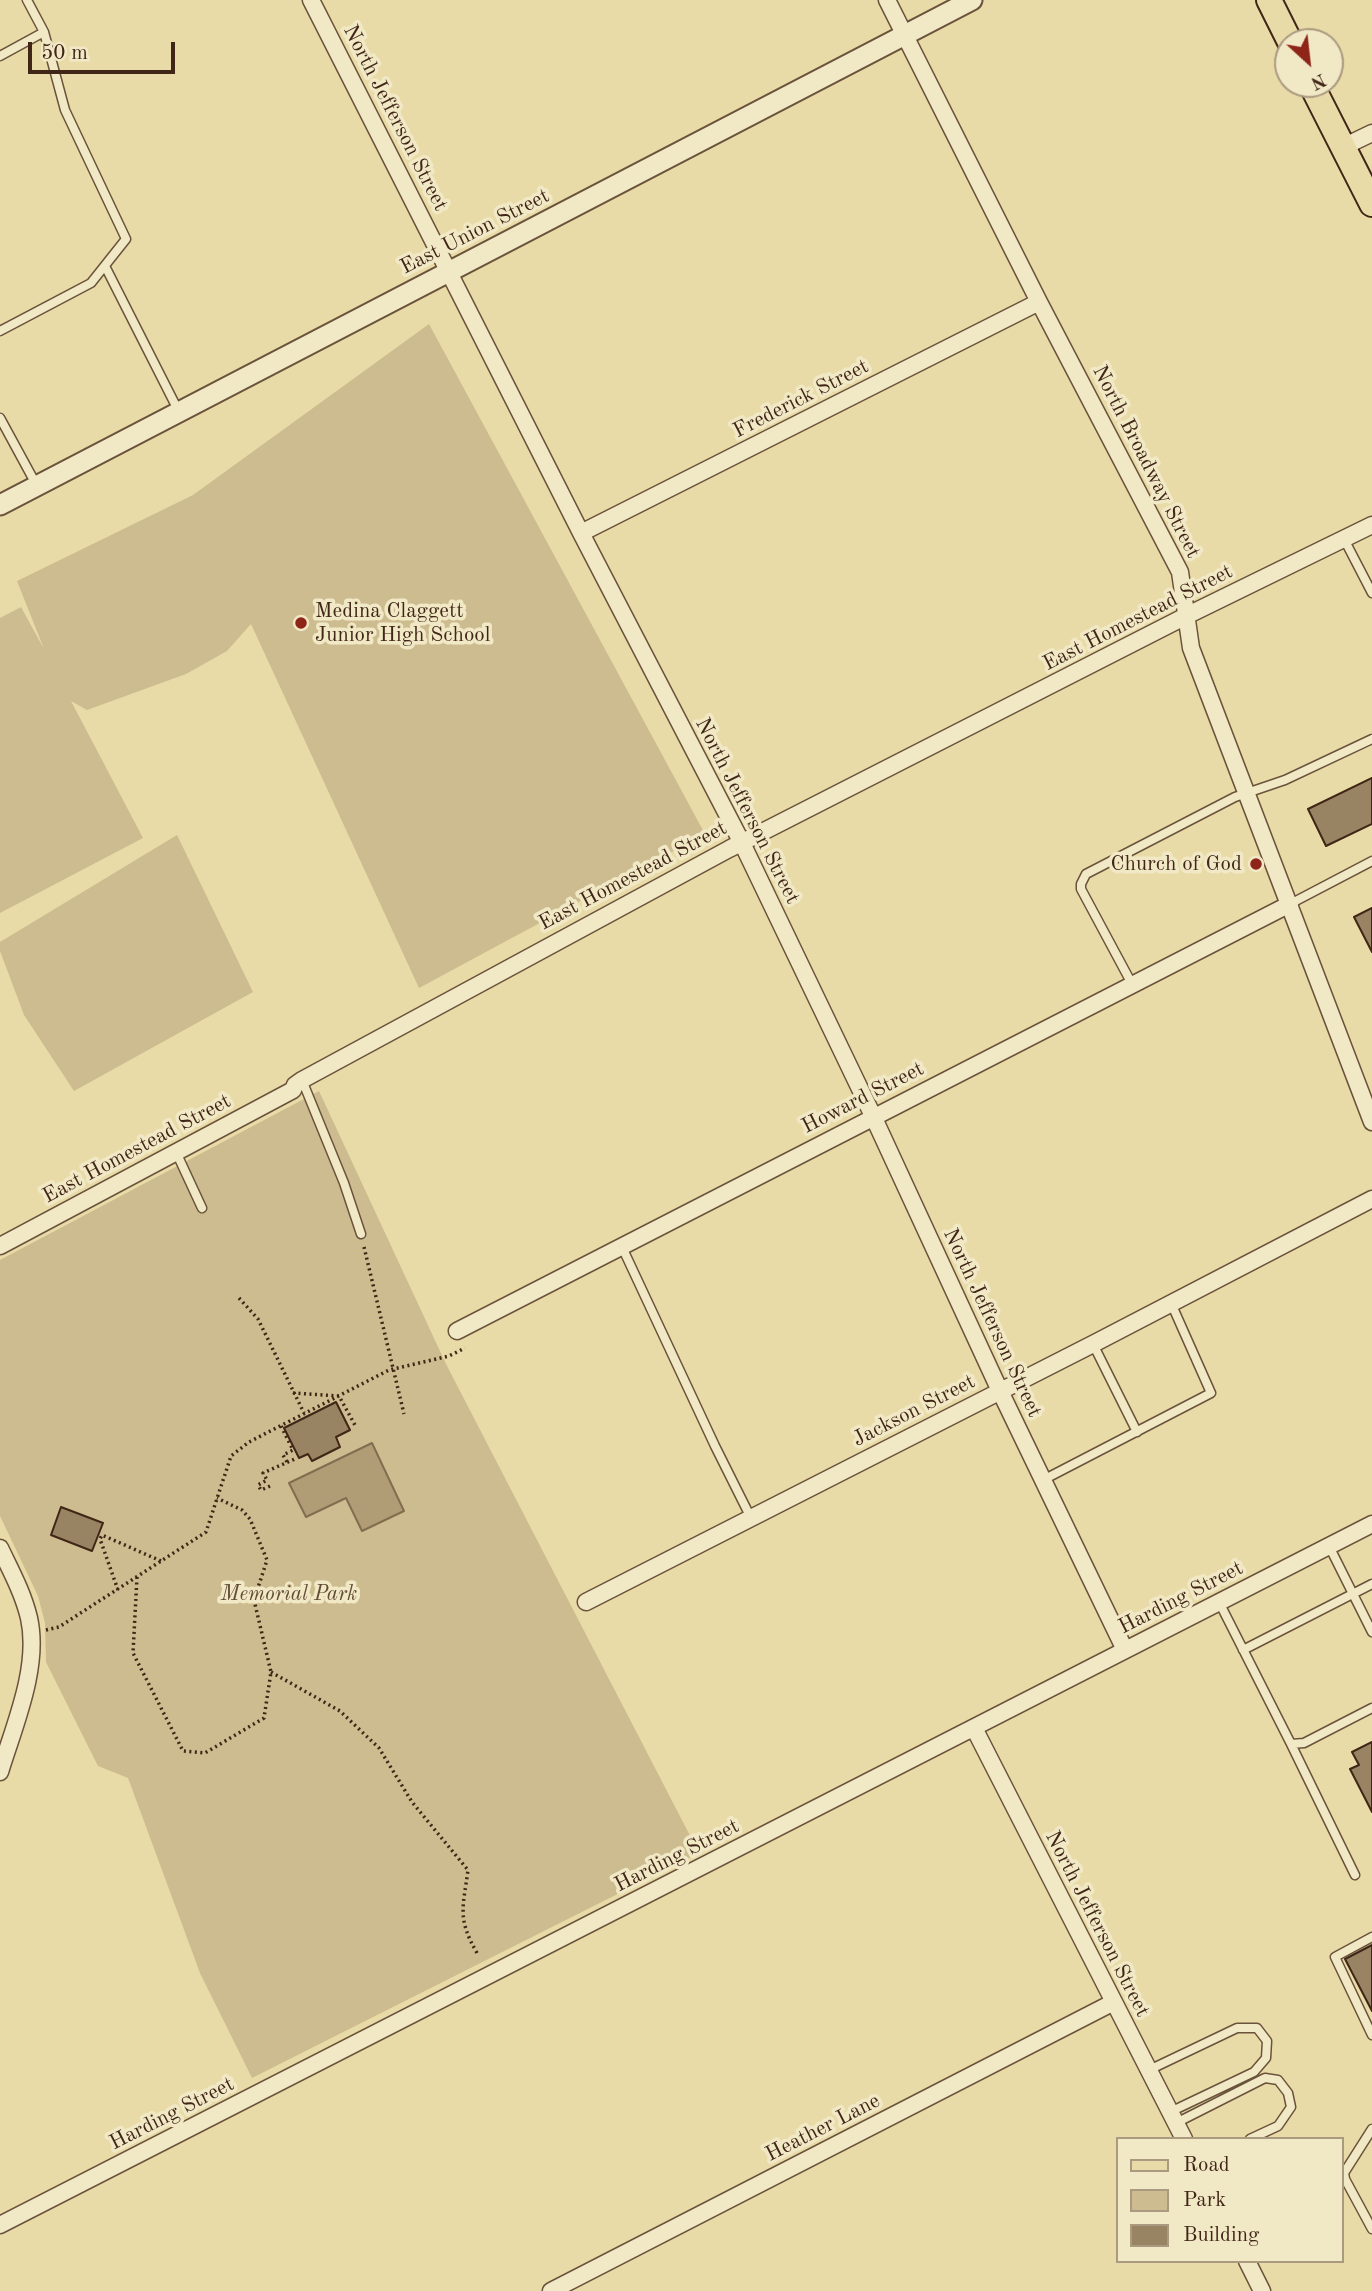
<!DOCTYPE html>
<style>
body{margin:0}
#map{position:relative;width:1372px;height:2291px;overflow:hidden;background:#e9dba7;font-family:"Old Standard TT",serif}
canvas{display:block}
.legend{position:absolute;left:1116px;top:2137px;width:228px;height:126px;box-sizing:border-box;background:#f1e8c6;border:2px solid #aa9a80;margin:0;padding:9px 12px;list-style:none;font-size:21px;color:#402617}
.legend li{display:flex;align-items:center;gap:14px;height:35px}
.legend b{width:35px;border:2px solid #aa9a80}
.north{position:absolute;left:1274px;top:28px;width:70px;height:70px;box-sizing:border-box;background:#f1e8c6;border:2px solid #aa9a80;border-radius:50%;rotate:153deg;font-size:19px;font-weight:700;line-height:28px;text-align:center;color:#402617}
.north::after{content:'';display:block;margin:auto;width:24px;height:32px;background:#8f2418;clip-path:polygon(50% 0,100% 100%,50% 72%,0 100%)}
.scale{position:absolute;left:28px;top:42px;width:147px;height:32px;box-sizing:border-box;border:4px solid #402617;border-top:0;padding-left:9px;font-size:21px;line-height:24px;white-space:nowrap;color:#402617;-webkit-text-stroke:5px #f1e8c6;paint-order:stroke}
</style>
<div id="map">
<canvas width="1372" height="2291"></canvas>
<ul class="legend">
<li><b style="height:9px;background:#e9dba7"></b>Road</li>
<li><b style="height:19px;background:#ccbc8f"></b>Park</li>
<li><b style="height:19px;background:#988462"></b>Building</li>
</ul>
<div class="north">N</div>
<div class="scale">50 m</div>
</div>
<script>
const c = document.querySelector('canvas').getContext('2d');
c.lineJoin = 'round';
function paint(path, color) {
  c.fillStyle = color;
  c.fill(path, 'evenodd');
}
function strokePath(path, color, width, dash) {
  c.strokeStyle = color;
  c.lineWidth = width;
  c.lineCap = dash ? 'butt' : 'round';
  c.setLineDash(dash || []);
  c.stroke(path);
}
function drawText(font, color, halo, rows, align = 'center') {
  c.font = font + ' "Old Standard TT",serif';
  c.lineWidth = 7;
  c.setLineDash([]);
  c.textBaseline = 'middle';
  c.strokeStyle = halo;
  c.fillStyle = color;
  for (const [text, x, y, turn = 0] of rows) {
    c.save();
    c.translate(x, y);
    c.rotate((+turn || 0) * Math.PI / 180);
    c.textAlign = isNaN(turn) ? turn : align;
    if (halo) c.strokeText(text, 0, 0);
    c.fillText(text, 0, 0);
    c.restore();
  }
}
paint(new Path2D(`
 M 429,324 L 705,834 L 419,988 L 251,624 L 227,651 L 186,674 L 87,710 L 71,701 L 143,838 L 0,913 L 0,618 L 21,607 L 44,649 L 17,581 L 193,495 Z
 M 177,835 L 253,992 L 74,1091 L 24,1015 L 0,951 L 0,942 Z
 M 319,1091 L 446,1364 L 699,1853 L 252,2078 L 200,1973 L 128,1778 L 98,1766 L 46,1662 L 45,1623 L 38,1596 L 0,1516 L 0,1260 Z`), '#ccbc8f');
const water = new Path2D(`
 M 372,1443 L 404,1511 L 362,1531 L 346,1498 L 306,1517 L 289,1483 Z`);
paint(water, '#b09d76');
strokePath(water, '#836d50', 2);
const building = new Path2D(`
 M 1372,778 L 1372,824 L 1326,846 L 1308,809 Z
 M 1372,908 L 1372,952 L 1354,917 Z
 M 336,1402 L 350,1430 L 336,1437 L 340,1447 L 312,1461 L 308,1454 L 299,1458 L 284,1428 Z
 M 61,1507 L 103,1523 L 92,1551 L 51,1535 Z
 M 1372,1742 L 1372,1812 L 1350,1769 L 1359,1765 L 1352,1752 Z
 M 1372,1945 L 1372,2011 L 1345,1959 Z`);
paint(building, '#988462');
strokePath(building, '#402617', 2);
const service = new Path2D(`
 M 0,56 L 44,32 L 27,0
 M 105,266 L 179,412
 M 0,331 L 91,283 L 126,239 L 65,110 L 44,32
 M 0,418 L 37,486
 M 1344,539 L 1372,593
 M 1290,904 L 1372,861
 M 1132,984 L 1081,889 L 1081,884 L 1086,874 L 1235,797 L 1285,780 L 1372,739
 M 302,1080 L 344,1183 L 361,1234
 M 176,1152 L 202,1208
 M 622,1247 L 715,1446 L 751,1518
 M 1093,1344 L 1137,1432
 M 1043,1480 L 1211,1393 L 1171,1303
 M 1329,1546 L 1372,1632
 M 1219,1602 L 1291,1744 L 1304,1743 L 1372,1708
 M 1243,1650 L 1372,1584
 M 1291,1744 L 1355,1875
 M 1372,1937 L 1335,1957 L 1372,2035
 M 1149,2070 L 1237,2028 L 1257,2028 L 1267,2041 L 1266,2058 L 1254,2072 L 1170,2112
 M 1176,2123 L 1265,2078 L 1278,2080 L 1288,2093 L 1291,2107 L 1278,2126 L 1250,2139
 M 1372,2129 L 1344,2173 L 1345,2179 L 1372,2229`);
const minor = new Path2D(`
 M 311,0 L 581,533 L 742,843 L 873,1116 L 1000,1391 L 1125,1650
 M 887,0 L 1039,302 L 1180,572 L 1191,648 L 1372,1122
 M 1343,147 L 1372,133
 M 581,533 L 1039,302
 M 0,1246 L 293,1090 L 295,1085 L 302,1080 L 729,849 L 1186,616 L 1372,525
 M 457,1331 L 1290,904
 M 0,1548 C 11,1571 23,1593 29,1618 C 40,1667 14,1726 0,1772
 M 586,1602 L 1093,1344 L 1372,1199
 M 974,1728 L 1184,2139
 M 0,2225 L 1372,1524
 M 1247,2261 L 1262,2291
 M 551,2291 L 1114,2002`);
const tertiary = new Path2D(`
 M 0,505 L 972,0`);
const primary = new Path2D(`
 M 1269,0 L 1290,42
 M 1311,84 L 1372,204`);
strokePath(service, '#6a533b', 11);
strokePath(minor, '#6a533b', 19);
strokePath(tertiary, '#6a533b', 23);
strokePath(primary, '#402617', 28);
strokePath(new Path2D(`
 M 364,1247 L 404,1414
 M 239,1298 L 258,1319 L 304,1413
 M 293,1393 L 339,1396 L 356,1427
 M 281,1426 L 293,1450 L 283,1455 L 287,1462
 M 270,1486 L 261,1490 L 258,1485 L 267,1480 L 263,1473 L 297,1458
 M 137,1577 L 133,1653 L 183,1751 L 205,1753 L 264,1718 L 271,1672 L 254,1600 L 267,1560 L 250,1519 L 242,1510 L 217,1498
 M 118,1590 L 100,1539 L 102,1535 L 161,1561
 M 46,1630 L 59,1627 L 206,1532 L 231,1456 L 249,1442 L 389,1370 L 449,1356 L 465,1348
 M 271,1672 L 340,1711 L 379,1748 L 412,1802 L 468,1870 C 463,1908 457,1918 477,1953`), '#402617', 3.5, [2, 3.5]);
strokePath(service, '#f1e8c6', 8);
strokePath(minor, '#f1e8c6', 16);
strokePath(tertiary, '#f1e8c6', 19);
strokePath(primary, '#e9dba7', 24);
for (const [x, y, r, color] of [
 [301,623,7,"#8f2418"],
 [1256,864,7,"#8f2418"]
]) {
  const dot = new Path2D();
  dot.arc(x, y, r, 0, 2 * Math.PI);
  c.fillStyle = color;
  c.fill(dot);
  strokePath(dot, '#f1e8c6', 2.5);
}
drawText('21px', '#402617', '#f1e8c6', [
 ["North Jefferson Street",395,118,63],
 ["East Union Street",475,232,-27],
 ["Frederick Street",801,399,-27],
 ["North Broadway Street",1146,462,63],
 ["East Homestead Street",1138,618,-27],
 ["North Jefferson Street",747,811,63],
 ["East Homestead Street",633,876,-28],
 ["Howard Street",863,1098,-27],
 ["East Homestead Street",137,1149,-28],
 ["North Jefferson Street",992,1323,65],
 ["Jackson Street",914,1411,-27],
 ["Harding Street",1181,1598,-27],
 ["Harding Street",677,1856,-27],
 ["North Jefferson Street",1097,1924,63],
 ["Harding Street",172,2114,-27],
 ["Heather Lane",823,2128,-27]
]);
drawText('21px', '#402617', '#f1e8c6', [
 ["Medina Claggett",315,611],
 ["Junior High School",315,635],
 ["Church of God",1242,864,"right"]
], 'left');
drawText('italic 21px', '#634c35', '#f1e8c6', [
 ["Memorial Park",289,1594]
]);
</script>
